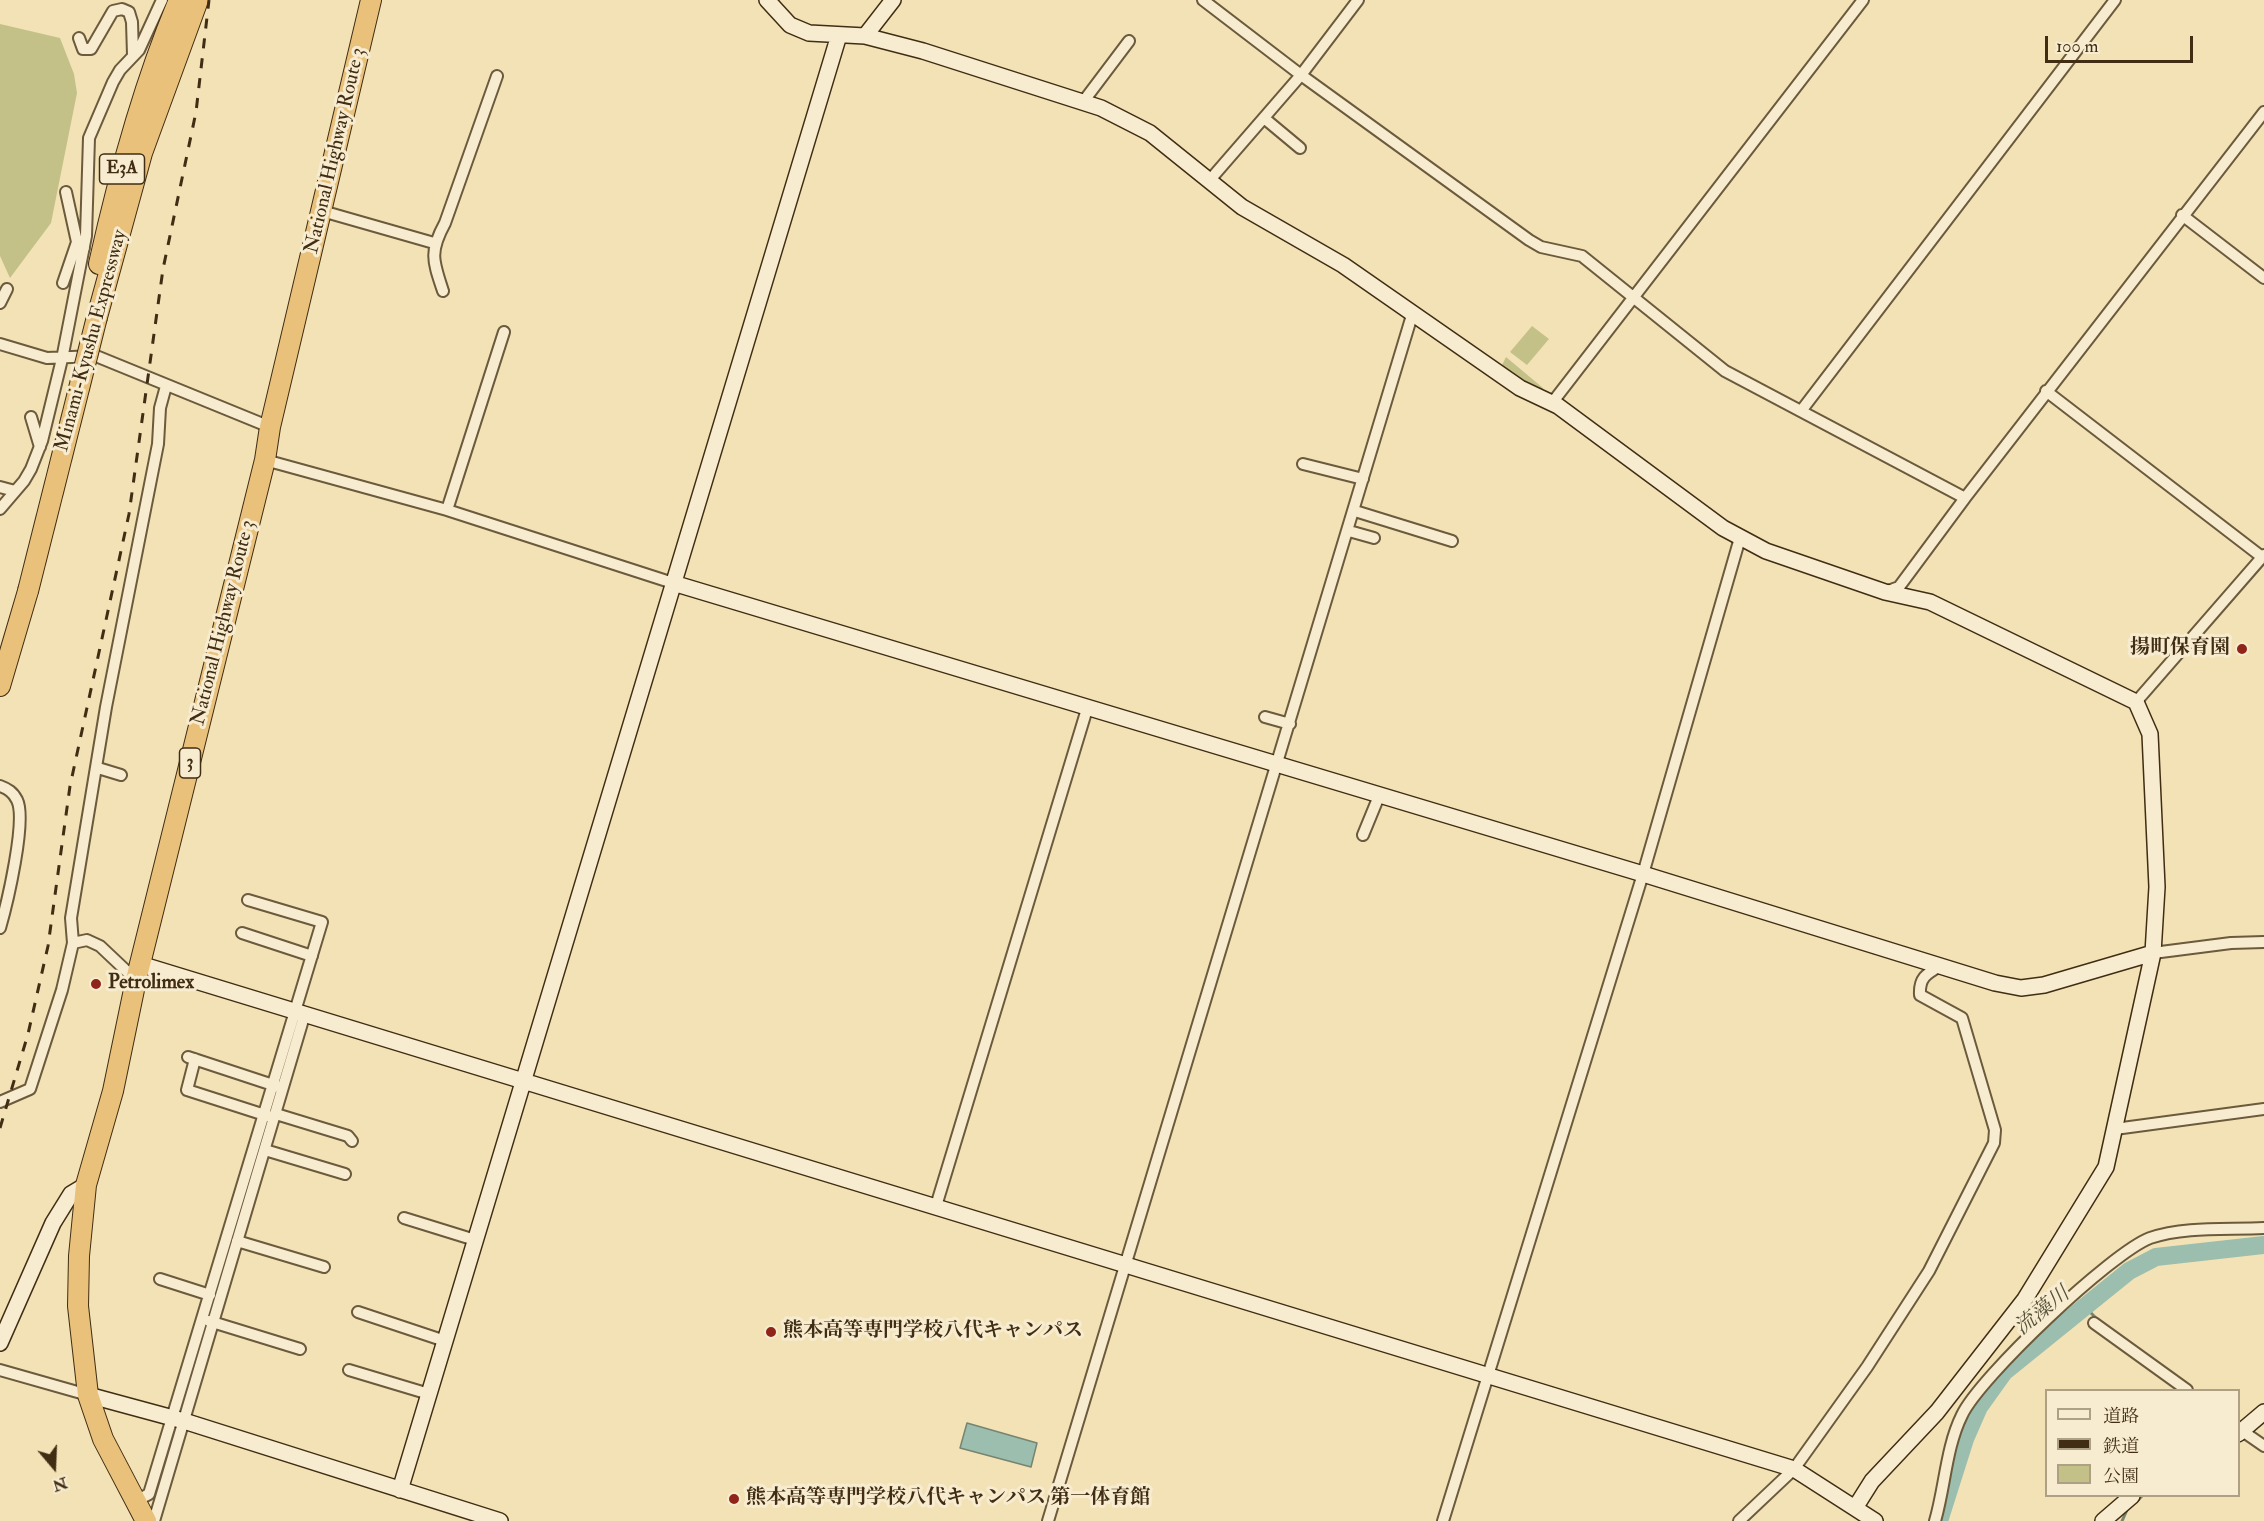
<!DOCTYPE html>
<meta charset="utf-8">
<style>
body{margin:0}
#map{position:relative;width:2264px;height:1521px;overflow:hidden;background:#f2e2b6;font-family:"IM FELL Double Pica","Noto Serif JP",serif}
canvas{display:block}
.legend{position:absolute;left:2045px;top:1389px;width:195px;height:108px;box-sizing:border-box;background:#f7ecd0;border:2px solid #aea084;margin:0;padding:8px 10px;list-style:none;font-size:18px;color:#402d13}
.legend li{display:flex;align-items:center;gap:12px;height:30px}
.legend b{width:30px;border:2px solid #aea084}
.north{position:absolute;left:24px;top:1437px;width:60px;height:60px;-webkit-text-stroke:4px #f7ecd0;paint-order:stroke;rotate:161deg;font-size:16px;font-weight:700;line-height:24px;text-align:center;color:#402d13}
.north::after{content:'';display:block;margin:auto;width:21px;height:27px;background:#402d13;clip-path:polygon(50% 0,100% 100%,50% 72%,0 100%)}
.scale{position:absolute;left:2045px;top:36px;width:148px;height:27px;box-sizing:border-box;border:3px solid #402d13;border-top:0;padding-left:8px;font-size:18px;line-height:21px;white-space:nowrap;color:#402d13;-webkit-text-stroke:4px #f7ecd0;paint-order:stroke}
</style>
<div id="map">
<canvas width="2264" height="1521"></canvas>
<ul class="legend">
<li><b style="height:8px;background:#f7ecd0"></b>道路</li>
<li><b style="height:8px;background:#402d13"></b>鉄道</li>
<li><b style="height:16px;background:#c3c188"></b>公園</li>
</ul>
<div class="north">N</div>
<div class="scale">100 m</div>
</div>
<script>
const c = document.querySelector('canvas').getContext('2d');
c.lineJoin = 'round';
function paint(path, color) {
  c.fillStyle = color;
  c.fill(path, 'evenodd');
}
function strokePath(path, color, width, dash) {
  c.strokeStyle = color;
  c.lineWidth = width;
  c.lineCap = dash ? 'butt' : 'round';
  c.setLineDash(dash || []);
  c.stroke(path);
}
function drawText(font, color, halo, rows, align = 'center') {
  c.font = font + ' "IM FELL Double Pica","Noto Serif JP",serif';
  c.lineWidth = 6;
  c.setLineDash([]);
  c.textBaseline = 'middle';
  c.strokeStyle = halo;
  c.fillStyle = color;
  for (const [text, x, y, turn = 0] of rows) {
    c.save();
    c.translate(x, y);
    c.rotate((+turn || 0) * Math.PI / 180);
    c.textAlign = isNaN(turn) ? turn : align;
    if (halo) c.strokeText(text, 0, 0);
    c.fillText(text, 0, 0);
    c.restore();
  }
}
paint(new Path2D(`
 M 0,24 L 60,38 L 74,74 L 77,93 L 51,223 L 10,278 L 0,256 Z
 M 1532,326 L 1549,339 L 1527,365 L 1510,352 Z
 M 1506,357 L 1543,388 L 1542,392 L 1500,369 Z`), '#c3c188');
const water = new Path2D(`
 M 967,1423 L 1037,1443 L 1031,1467 L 960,1448 Z`);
paint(water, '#9bbeae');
strokePath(water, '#778470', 1.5);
strokePath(new Path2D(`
 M 2092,1304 L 2091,1313 L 2095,1317
 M 2238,1421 L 2240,1422
 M 2137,1501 L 2142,1496
 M 2122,1521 L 2127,1510`), '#778470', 3);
strokePath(new Path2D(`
 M 1939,1521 L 1965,1439 L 1979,1407 L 2004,1372 L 2129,1271 L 2156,1257 L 2264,1245`), '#9bbeae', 18);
const street = new Path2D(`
 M 1203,0 L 1301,75 L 1529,240 L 1541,247 L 1582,256 L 1725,371 L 1965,498 L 2264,112
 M 79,38 L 83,49 L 91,49 L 113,11 L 122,9 L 129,12 L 132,22 L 133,55
 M 1083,102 L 1129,41
 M 1264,118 L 1300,148
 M 1209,181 L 1301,75 L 1358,0
 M 66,192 L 77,242
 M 322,211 L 434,243
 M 2182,215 L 2264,278
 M 63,283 L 77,242 L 84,248
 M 443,291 C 433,261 429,252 445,223 L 497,76
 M 0,303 L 7,289
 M 0,344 L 47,358 L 96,356 L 270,427
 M 2046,391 L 2262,557
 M 1552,403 L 1863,0
 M 1801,411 L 2115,0
 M 31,417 L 40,447
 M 265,460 L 447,510 L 673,583
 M 1303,464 L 1363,479
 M 0,487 L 15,491
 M 0,509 L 24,481 L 31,469 L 42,441 L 62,359 L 86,236 L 89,138 L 113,82 L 120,70 L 139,50 L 162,0
 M 447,510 L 504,332
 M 1355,511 L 1452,541
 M 1349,531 L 1374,538
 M 1885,592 L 1899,587 L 1965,498
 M 2136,702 L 2264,555
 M 1265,717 L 1290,724
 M 98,768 L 121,775
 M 0,786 C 8,789 13,792 17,800 C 27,820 7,904 0,928
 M 1363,835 L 1379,796
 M 242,933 L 312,956
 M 73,943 L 71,918 L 106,707 L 158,444 L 160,408 L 166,386
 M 2153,953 L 2231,943 L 2264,942
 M 188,1057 L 279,1087
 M 195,1059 L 187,1090 L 271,1117
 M 0,1102 L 30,1089 L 62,990 L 73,943 L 87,940 L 100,946 L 136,980
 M 276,1114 L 348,1136 L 352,1141
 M 2115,1129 L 2264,1109
 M 265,1150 L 345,1174
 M 936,1206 L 1087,709
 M 404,1218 L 475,1240
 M 237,1241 L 324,1267
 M 160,1279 L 210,1295
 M 358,1312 L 445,1341
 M 209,1321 L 300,1349
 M 2094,1323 L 2187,1390
 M 0,1370 L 88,1395
 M 349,1370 L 429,1394
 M 2238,1428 L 2264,1446
 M 134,1502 L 149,1494 L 322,922 L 248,900
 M 154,1521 L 305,1013
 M 1048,1521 L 1413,312
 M 1443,1521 L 1643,874 L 1740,538
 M 1739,1521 L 1794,1469 L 1867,1367 L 1929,1271 L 1994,1143 L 1995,1130 L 1962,1018 L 1920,995 C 1919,978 1926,974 1940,966
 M 1935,1521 C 1945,1487 1946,1447 1962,1415 C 1980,1377 2111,1253 2150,1238 C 2185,1226 2228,1230 2264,1228`);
const secondary = new Path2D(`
 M 767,0 L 790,25 L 809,33 L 865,36 L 923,51 L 1101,108 L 1150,133 L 1242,207 L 1343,265 L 1520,388 L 1558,406 L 1723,528 L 1766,551 L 1885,592 L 1930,602 L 2136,702 L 2150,734 L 2157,887 L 2153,953 L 2106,1167 L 2025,1299 L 1937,1412 L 1872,1481 L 1855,1508
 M 865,36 L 893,0
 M 673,583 L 1643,874 L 1995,983 L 2021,988 L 2044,985 L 2153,953
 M 140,964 L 1794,1469 L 1875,1521
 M 0,1343 L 53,1223 L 71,1194 L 86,1185
 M 88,1395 L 184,1421 L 500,1521
 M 2238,1434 L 2264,1412
 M 400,1490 L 839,35
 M 2103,1521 L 2132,1496`);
const highway = new Path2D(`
 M 99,264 C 119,174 143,85 179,0
 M 97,317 L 142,153 L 198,0
 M 0,686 L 28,591
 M 146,1521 L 103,1439 L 88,1395 L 78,1306 L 79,1256 L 86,1185 L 113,1091 L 136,980 L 265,460 L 270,427 L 371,0`);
strokePath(street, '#6c5a3c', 14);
strokePath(secondary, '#402d13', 18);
strokePath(highway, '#402d13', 22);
strokePath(street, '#f7ecd0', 10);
strokePath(secondary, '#f7ecd0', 15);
strokePath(highway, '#e9c17b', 20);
strokePath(new Path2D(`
 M 0,1128 L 28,1034 L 48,946 L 70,786 L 129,514 L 163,269 L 196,112 L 209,0`), '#402d13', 3, [10, 10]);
const highwayBridge = new Path2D(`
 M 28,591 L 97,317`);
strokePath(highwayBridge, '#402d13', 22, []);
strokePath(highwayBridge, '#e9c17b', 20);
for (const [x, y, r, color] of [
 [2242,649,6,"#8f2418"],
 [96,984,6,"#8f2418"],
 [771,1332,6,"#8f2418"],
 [734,1499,6,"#8f2418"]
]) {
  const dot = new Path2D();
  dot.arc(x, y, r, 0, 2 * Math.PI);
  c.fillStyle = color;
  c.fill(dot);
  strokePath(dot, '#f7ecd0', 2);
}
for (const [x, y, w] of [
 [122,169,45],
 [190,763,21]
]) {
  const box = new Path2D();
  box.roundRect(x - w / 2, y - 15, w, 30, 4.5);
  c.fillStyle = '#f7ecd0';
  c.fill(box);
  strokePath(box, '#402d13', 1.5);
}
drawText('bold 18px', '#402d13', null, [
 ["E3A",122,169],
 ["3",190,763]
]);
drawText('20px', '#402d13', '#f7ecd0', [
 ["National Highway Route 3",336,151,-77],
 ["Minami-Kyushu Expressway",92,341,-75],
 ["National Highway Route 3",224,623,-76]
]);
drawText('bold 20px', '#402d13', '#f7ecd0', [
 ["揚町保育園",2230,649,"right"],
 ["Petrolimex",108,984],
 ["熊本高等専門学校八代キャンパス",783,1332],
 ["熊本高等専門学校八代キャンパス 第一体育館",746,1499]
], 'left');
drawText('italic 21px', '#57513a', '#f7ecd0', [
 ["流藻川",2043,1312,-39]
]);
</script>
